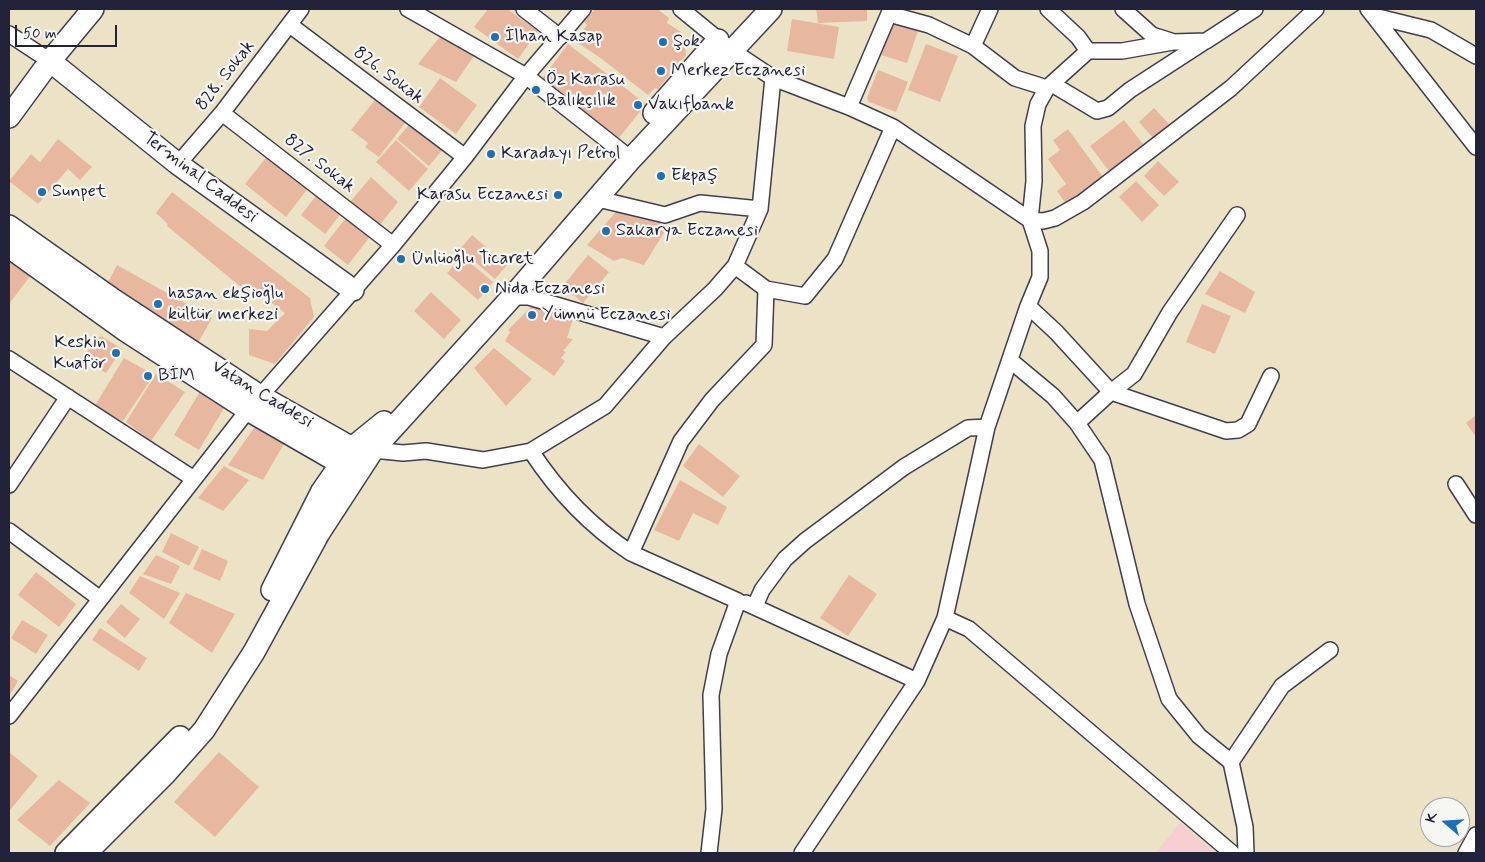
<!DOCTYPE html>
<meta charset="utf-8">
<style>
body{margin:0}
#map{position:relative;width:1485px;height:862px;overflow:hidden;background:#ece3c6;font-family:Mynerve,sans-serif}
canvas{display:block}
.frame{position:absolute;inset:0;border:10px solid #22223b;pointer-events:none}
.north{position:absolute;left:1420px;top:797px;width:50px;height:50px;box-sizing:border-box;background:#f6f6f2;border:1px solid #a1a1a9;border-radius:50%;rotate:289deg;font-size:14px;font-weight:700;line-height:20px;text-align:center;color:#22223b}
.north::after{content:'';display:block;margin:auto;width:18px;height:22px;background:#1f6fb2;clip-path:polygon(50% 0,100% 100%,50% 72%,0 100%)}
.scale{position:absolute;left:15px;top:25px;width:102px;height:22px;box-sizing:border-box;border:2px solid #22223b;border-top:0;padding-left:6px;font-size:15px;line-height:18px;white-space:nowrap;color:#22223b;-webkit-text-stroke:4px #f6f6f2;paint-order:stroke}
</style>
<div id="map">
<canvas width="1485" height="862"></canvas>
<div class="frame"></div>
<div class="north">K</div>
<div class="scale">50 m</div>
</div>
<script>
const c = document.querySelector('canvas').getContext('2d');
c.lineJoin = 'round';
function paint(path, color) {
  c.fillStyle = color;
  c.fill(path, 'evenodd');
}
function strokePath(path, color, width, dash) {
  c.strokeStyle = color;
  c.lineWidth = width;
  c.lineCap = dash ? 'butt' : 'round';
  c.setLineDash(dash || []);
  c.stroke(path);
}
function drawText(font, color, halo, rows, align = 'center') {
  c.font = font + ' Mynerve,sans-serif';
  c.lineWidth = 4.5;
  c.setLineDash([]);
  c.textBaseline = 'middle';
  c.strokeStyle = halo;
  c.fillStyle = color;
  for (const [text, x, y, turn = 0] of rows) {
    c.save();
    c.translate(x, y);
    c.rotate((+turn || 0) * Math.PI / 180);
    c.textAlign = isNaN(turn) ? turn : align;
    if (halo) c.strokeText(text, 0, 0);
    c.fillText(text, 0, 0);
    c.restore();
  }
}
paint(new Path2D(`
 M 1180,822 L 1197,837 L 1216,853 L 1156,853 Z`), '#f7cfd0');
paint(new Path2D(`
 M 488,9 L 507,9 L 538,31 L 518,59 L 474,27 Z
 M 595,9 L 657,9 L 669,18 L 667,23 L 684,34 L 686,55 L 658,89 L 655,88 L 648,95 L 602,59 L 575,41 L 587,25 L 584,22 Z
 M 816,9 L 867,9 L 867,21 L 818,23 Z
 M 792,19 L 839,27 L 834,59 L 787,51 Z
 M 892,23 L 918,31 L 907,63 L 881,55 Z
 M 443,33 L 476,53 L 456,82 L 418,64 Z
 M 568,44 L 646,104 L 619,138 L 541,80 Z
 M 926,44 L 958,56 L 940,102 L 908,90 Z
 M 878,70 L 908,82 L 896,112 L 869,102 L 867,98 Z
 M 440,78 L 477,105 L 456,134 L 419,107 Z
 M 378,96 L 408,119 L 379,157 L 365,147 L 368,143 L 351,130 Z
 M 1154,108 L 1170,125 L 1154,139 L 1139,122 Z
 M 1124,120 L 1143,144 L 1109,171 L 1090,146 Z
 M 412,121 L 444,148 L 429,166 L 397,139 Z
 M 1068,129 L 1103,177 L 1066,204 L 1057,191 L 1066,184 L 1048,159 L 1060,150 L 1053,140 Z
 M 58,139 L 92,167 L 80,180 L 68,169 L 38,204 L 9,181 L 31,154 L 40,162 Z
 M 396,140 L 428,169 L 409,191 L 376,162 Z
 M 268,155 L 309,187 L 286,217 L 245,184 Z
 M 1158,161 L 1179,182 L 1164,196 L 1144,176 Z
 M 371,177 L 398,202 L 379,226 L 350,202 Z
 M 1136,181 L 1159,205 L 1142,222 L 1119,197 Z
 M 172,192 L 310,298 L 314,317 L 275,364 L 249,355 L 249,329 L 267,331 L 285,313 L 252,288 L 247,292 L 167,226 L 168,224 L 156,213 Z
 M 319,192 L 343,211 L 325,234 L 301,215 Z
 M 621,206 L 668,226 L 644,265 L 622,258 L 614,261 L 587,245 Z
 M 348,215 L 372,234 L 348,265 L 324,246 Z
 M 472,235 L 507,265 L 495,279 L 460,249 Z
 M 588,255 L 609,272 L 583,303 L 563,286 Z
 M 462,256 L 493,282 L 478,300 L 447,273 Z
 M 9,257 L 31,275 L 9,304 Z
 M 117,265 L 212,318 L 198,343 L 104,290 Z
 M 1220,271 L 1255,292 L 1245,313 L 1205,294 Z
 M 431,292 L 461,320 L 444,339 L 414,311 Z
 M 534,304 L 574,316 L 567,338 L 573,339 L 563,351 L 566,352 L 561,358 L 565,361 L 554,376 L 505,341 L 510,332 L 508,330 Z
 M 1202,304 L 1231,316 L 1215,354 L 1186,342 Z
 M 101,336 L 122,349 L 106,373 L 81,359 Z
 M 494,348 L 532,379 L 506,406 L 474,368 Z
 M 124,358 L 154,375 L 123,421 L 94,407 Z
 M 156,374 L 185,392 L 151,441 L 126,422 Z
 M 202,388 L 227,403 L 199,450 L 174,435 Z
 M 1476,415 L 1476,437 L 1466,423 Z
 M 260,427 L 285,442 L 263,480 L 228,465 L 254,428 Z
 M 699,444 L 740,476 L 723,497 L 683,466 Z
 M 224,466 L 249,480 L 223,511 L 198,498 Z
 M 680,480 L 727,507 L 718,525 L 693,513 L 679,541 L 654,530 Z
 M 171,533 L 199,547 L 189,566 L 162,552 Z
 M 202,549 L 228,561 L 220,581 L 193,569 Z
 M 156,555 L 180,566 L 171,584 L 143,574 Z
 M 36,572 L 76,604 L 59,627 L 18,595 Z
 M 849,575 L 877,594 L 848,636 L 820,618 Z
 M 140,576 L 180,593 L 164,619 L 129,593 Z
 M 186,593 L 235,614 L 212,653 L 169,623 Z
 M 121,604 L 140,619 L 125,638 L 106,622 Z
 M 22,620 L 48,635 L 36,654 L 11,638 Z
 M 100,628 L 147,658 L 139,671 L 92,640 Z
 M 9,675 L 18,681 L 9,696 Z
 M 9,752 L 38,776 L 10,810 L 9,809 Z
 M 219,752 L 259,787 L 215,837 L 174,802 Z
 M 59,780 L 90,803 L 50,846 L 17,820 Z`), '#e7b89f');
const street = new Path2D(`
 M 408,9 L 526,76 L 631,159
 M 524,9 L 560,37
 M 681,9 L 731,50 L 773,78 L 849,107 L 893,127 L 1030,220 L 1040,251 L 1040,277 L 1028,306 L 987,427 L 945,618 L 917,681 L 802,853
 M 1048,9 L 1078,37 L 1088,51
 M 1123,9 L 1152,35 L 1171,41
 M 1255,9 L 1206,41 L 1173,42 L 1122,51 L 1088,51 L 1047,88 L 1038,104 L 1033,126 L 1034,181 L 1030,220 L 1043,221 L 1055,218 L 1083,202 L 1231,88 L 1316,9
 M 1368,9 L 1476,147
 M 889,14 L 929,25 L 973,46 L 1015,78 L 1047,88
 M 1374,16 L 1431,30 L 1476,56
 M 290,25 L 465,157
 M 9,34 L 50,61
 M 973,46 L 990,9
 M 1052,84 L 1097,111 L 1108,108 L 1130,90 L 1204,42
 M 849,107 L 891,9
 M 222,113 L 393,245
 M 178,164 L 222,113 L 301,9
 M 598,199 L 665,215 L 700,203 L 760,209
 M 735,266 L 760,209 L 773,78
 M 766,289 L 805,296 L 835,259 L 893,127
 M 512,297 L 529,297 L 664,337
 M 1028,306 L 1056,332 L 1111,392 L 1077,423 L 1102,460 L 1137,604 L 1169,699 L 1199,736 L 1231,762
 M 9,359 L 194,479
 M 1011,361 L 1053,396 L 1077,423
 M 1111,392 L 1134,374 L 1170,312 L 1237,215
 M 1111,392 L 1226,431 L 1238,430 L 1248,424 L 1271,376
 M 373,450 L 403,453 L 426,451 L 483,460 L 531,451 L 605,406 L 664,337 L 715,289 L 735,266 L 766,289 L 764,345 L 712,400 L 681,441 L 631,553 L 738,601 L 719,654 L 711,695 L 714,809 L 709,853
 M 531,451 C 557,491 590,526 631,553
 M 1456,484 L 1476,515
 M 9,485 L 68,397
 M 9,531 L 99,598
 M 746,603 L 917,681
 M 755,606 L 762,590 L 785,559 L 805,541 L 904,467 L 968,428 L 987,427
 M 945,618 L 969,629 L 1232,853
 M 9,716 L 248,410 L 393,245 L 465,157 L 526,76 L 583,9
 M 1246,853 L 1245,827 L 1231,762 L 1282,686 L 1330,650
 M 1466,853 L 1476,835`);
const secondary = new Path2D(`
 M 50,61 L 178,164 L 353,290
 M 654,113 L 718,40
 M 9,117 L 50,61 L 93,9
 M 9,226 L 114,300 L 260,396 L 352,448 L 365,449
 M 9,247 L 126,331 L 248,410 L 352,470
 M 272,590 L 322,491 L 352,448 L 384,422
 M 66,853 L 180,737
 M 86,853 L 165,774 L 204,730 L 254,652 L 319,533 L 373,450 L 512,297 L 631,159 L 771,9`);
strokePath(street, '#403f50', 18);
strokePath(secondary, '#403f50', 24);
strokePath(street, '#fff', 15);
strokePath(secondary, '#fff', 21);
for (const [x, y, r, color] of [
 [495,37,5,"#1f6fb2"],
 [663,42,5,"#1f6fb2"],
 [661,71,5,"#1f6fb2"],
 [536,90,5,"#1f6fb2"],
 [638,105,5,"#1f6fb2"],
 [491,154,5,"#1f6fb2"],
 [661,176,5,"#1f6fb2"],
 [42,192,5,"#1f6fb2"],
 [558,195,5,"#1f6fb2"],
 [606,231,5,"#1f6fb2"],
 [401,259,5,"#1f6fb2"],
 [485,289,5,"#1f6fb2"],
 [158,304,5,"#1f6fb2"],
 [532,315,5,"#1f6fb2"],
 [116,353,5,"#1f6fb2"],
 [148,376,5,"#1f6fb2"]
]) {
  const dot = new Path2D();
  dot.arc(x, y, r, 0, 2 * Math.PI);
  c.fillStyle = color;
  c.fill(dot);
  strokePath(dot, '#f6f6f2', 2);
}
drawText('18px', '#22223b', '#f6f6f2', [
 ["İlhan Kasap",505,37],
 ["Şok",673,42],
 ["Merkez Eczanesi",671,71],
 ["Öz Karasu",546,80],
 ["Balıkçılık",546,101],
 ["Vakıfbank",648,105],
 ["Karadayı Petrol",501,154],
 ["Ekpaş",671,176],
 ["Sunpet",52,192],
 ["Karasu Eczanesi",548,195,"right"],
 ["Sakarya Eczanesi",616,231],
 ["Ünlüoğlu Ticaret",411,259],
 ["Nida Eczanesi",495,289],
 ["hasan ekşioğlu",168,294],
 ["kültür merkezi",168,315],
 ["Yümnü Eczanesi",542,315],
 ["Keskin",106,343,"right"],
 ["Kuaför",106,364,"right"],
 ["BİM",158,376]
], 'left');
drawText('18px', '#22223b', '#f6f6f2', [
 ["828. Sokak",226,76,-52],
 ["826. Sokak",388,76,37],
 ["827. Sokak",319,164,38],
 ["Terminal Caddesi",200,178,37],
 ["Vatan Caddesi",262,395,31]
]);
</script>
